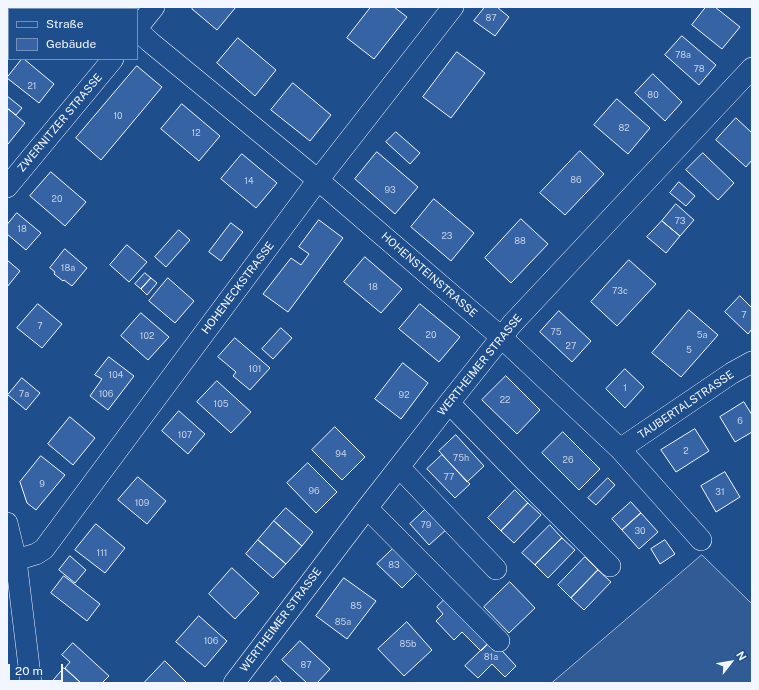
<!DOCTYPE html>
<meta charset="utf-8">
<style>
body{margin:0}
#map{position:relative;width:759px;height:690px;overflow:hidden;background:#1f4e8c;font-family:"Public Sans",sans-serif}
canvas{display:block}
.frame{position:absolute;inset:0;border:8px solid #f2f6ff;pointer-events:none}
.legend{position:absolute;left:8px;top:8px;width:130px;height:52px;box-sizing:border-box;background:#1f4e8c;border:1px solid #7391ba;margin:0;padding:5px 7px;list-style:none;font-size:12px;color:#f2f6ff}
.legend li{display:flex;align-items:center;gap:8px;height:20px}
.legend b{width:20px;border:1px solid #7391ba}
.north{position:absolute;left:711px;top:642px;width:40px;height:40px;-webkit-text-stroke:3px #1f4e8c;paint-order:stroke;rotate:59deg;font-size:11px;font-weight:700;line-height:16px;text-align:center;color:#f2f6ff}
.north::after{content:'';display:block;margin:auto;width:14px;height:18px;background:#f2f6ff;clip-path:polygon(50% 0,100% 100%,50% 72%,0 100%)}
.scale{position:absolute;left:8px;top:664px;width:55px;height:18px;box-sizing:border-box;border:2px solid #f2f6ff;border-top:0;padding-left:5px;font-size:12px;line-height:14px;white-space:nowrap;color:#f2f6ff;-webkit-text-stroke:3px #1f4e8c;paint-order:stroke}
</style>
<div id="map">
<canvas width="759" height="690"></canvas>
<div class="frame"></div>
<ul class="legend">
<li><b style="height:5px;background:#1f4e8c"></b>Straße</li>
<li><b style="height:11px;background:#3563a3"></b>Gebäude</li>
</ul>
<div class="north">N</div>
<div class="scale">20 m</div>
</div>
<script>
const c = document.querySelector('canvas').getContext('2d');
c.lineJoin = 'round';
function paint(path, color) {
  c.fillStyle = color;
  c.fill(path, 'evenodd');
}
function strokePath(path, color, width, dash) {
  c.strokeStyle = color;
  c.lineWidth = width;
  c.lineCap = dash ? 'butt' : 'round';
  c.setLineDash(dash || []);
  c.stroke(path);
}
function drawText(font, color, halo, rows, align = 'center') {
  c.font = font + ' "Public Sans",sans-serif';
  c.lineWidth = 3;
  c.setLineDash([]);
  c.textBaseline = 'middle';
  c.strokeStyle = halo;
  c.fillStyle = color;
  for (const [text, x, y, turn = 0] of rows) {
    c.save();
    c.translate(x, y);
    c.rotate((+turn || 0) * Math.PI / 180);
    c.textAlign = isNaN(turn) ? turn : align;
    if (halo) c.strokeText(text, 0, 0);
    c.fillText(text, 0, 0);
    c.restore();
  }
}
const built = new Path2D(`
 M 702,555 L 752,604 L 752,683 L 552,683 Z`);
paint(built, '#305b95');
strokePath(built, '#a8bbd7', 1);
const building = new Path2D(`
 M 32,7 L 60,7 L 58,9 L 30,9 Z
 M 194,7 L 236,7 L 217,30 L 192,9 Z
 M 371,7 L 394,7 L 407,17 L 374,59 L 347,38 Z
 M 485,7 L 497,7 L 509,17 L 495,36 L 474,21 Z
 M 706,7 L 715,7 L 740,27 L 722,49 L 692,25 Z
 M 7,11 L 9,12 L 9,20 L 7,23 Z
 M 682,36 L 716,65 L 699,85 L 665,55 Z
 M 238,38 L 276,70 L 255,96 L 217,63 Z
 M 457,52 L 485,73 L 451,118 L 423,97 Z
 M 22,59 L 24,59 L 54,84 L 39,103 L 7,78 Z
 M 137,66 L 162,87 L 101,160 L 76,138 Z
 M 653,74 L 682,102 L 665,121 L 635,93 Z
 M 293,83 L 331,115 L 310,141 L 271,110 Z
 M 7,96 L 22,108 L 16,115 L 7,108 Z
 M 617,99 L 650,128 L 628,154 L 594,125 Z
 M 182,104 L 220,136 L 199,161 L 161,129 Z
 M 7,108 L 25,123 L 8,144 L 7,143 Z
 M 736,118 L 752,133 L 752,160 L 746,167 L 716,140 Z
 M 396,132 L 420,153 L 410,164 L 386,142 Z
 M 580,151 L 604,174 L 565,215 L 540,193 Z
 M 377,152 L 418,187 L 395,214 L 355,179 Z
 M 703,153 L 734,183 L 718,200 L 686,170 Z
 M 242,154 L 277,183 L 256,208 L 221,179 Z
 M 51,172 L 86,202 L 65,226 L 30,196 Z
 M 679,182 L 695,196 L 686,206 L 670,193 Z
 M 434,199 L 474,233 L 451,261 L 411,227 Z
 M 676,204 L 694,220 L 680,236 L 662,221 Z
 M 17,213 L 41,233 L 26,250 L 7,234 L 7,225 Z
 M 521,219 L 548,244 L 511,283 L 485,258 Z
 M 319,220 L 343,238 L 288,312 L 263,294 L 291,258 L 301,265 L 309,254 L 299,247 Z
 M 662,221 L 680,236 L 666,253 L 647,237 Z
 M 231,223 L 243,232 L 221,261 L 209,252 Z
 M 179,230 L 190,240 L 166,267 L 155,257 Z
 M 127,245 L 147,262 L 129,282 L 110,265 Z
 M 65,249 L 87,268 L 72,286 L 64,280 L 63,281 L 54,274 L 55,272 L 50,268 Z
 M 365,257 L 402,289 L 381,313 L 344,282 Z
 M 7,260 L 20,271 L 7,287 Z
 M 629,260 L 656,284 L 617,326 L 591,302 Z
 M 145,273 L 151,278 L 141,289 L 135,284 Z
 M 151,278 L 157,283 L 147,295 L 141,289 Z
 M 168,278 L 194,301 L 175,323 L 149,301 Z
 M 740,296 L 752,308 L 752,329 L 748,334 L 725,312 Z
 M 38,304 L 62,324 L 42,348 L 17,328 Z
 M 420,304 L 460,337 L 439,362 L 399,329 Z
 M 689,310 L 718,335 L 681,377 L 652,353 Z
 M 559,311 L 591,341 L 572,362 L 540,332 Z
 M 141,313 L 169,337 L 148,360 L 121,336 Z
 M 281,328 L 292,338 L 273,359 L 262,349 Z
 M 235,338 L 270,368 L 250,390 L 233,376 L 236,372 L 218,357 Z
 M 109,357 L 134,376 L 108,410 L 90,396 L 102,379 L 95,375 Z
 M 403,363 L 428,383 L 401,419 L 375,399 Z
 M 625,369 L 644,387 L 625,408 L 606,389 Z
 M 506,376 L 540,410 L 517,434 L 482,400 Z
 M 22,378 L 40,393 L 26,410 L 8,395 Z
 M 217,381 L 251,412 L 231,433 L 197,402 Z
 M 744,402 L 752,415 L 752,432 L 735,442 L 720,417 Z
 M 179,411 L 205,434 L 188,454 L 162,431 Z
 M 70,417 L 95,438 L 73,465 L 48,444 Z
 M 335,427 L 365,457 L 342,480 L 312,450 Z
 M 695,429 L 709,451 L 676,472 L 661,450 Z
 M 563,432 L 600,469 L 579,490 L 542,453 Z
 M 456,435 L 484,466 L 467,482 L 439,451 Z
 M 442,455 L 470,484 L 455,498 L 427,469 Z
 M 41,456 L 65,475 L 36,510 L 27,503 L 20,482 Z
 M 308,463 L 337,492 L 316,513 L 287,483 Z
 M 725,472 L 740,497 L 716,512 L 701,486 Z
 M 138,477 L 166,501 L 147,524 L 118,500 Z
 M 608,478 L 615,485 L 596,505 L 588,498 Z
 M 515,490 L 528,503 L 501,531 L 488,518 Z
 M 631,502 L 641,513 L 622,530 L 612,519 Z
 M 528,503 L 541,515 L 514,543 L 501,531 Z
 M 286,508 L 313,532 L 302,546 L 274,521 Z
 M 427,508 L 447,529 L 429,545 L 410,524 Z
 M 641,513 L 658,532 L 639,549 L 622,530 Z
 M 274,521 L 302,546 L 286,564 L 258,540 Z
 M 96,524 L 125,548 L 105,573 L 75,550 Z
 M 550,525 L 562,538 L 535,565 L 522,553 Z
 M 562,538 L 575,550 L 548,578 L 535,565 Z
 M 258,540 L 286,564 L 273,578 L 246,554 Z
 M 665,540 L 675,554 L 660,564 L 651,549 Z
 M 398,544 L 422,568 L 402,588 L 377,564 Z
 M 70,556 L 86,570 L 75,583 L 59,570 Z
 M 585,557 L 598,570 L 571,598 L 558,585 Z
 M 232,568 L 259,593 L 235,619 L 209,594 Z
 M 598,570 L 611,582 L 584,610 L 571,598 Z
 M 64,576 L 100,604 L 87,621 L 51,593 Z
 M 344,578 L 376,601 L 347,639 L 316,616 Z
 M 510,582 L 535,608 L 509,633 L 484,607 Z
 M 448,596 L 492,640 L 481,651 L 462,632 L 454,640 L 436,621 L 443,614 L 437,607 Z
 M 199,616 L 227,641 L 205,667 L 176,642 Z
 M 407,622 L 432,650 L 404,676 L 378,649 Z
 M 492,640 L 516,666 L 505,677 L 492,664 L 478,678 L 465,666 Z
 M 300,641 L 330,669 L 317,683 L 307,683 L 282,660 Z
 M 73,643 L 109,676 L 102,683 L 81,683 L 65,668 L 70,662 L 62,655 Z
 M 165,661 L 187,683 L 144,683 Z
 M 64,668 L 81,683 L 51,683 Z
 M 276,676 L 282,683 L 269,683 Z`);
paint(building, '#3563a3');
strokePath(building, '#f2f6ff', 1);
const minor = new Path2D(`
 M 106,7 L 109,9
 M 137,28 L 154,7
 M 137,30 L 150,42 L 318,180 L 501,337 L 620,449 L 701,540
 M 7,187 L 113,59
 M 449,403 L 522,478 L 610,566
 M 620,449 L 732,373 L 752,362
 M 399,467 L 496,569
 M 367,508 L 499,641
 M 7,523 L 16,560 L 31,683
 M 16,560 L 36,554 L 44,549 L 318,180 L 453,7
 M 234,683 L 367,508 L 449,403 L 512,324 L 752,68`);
strokePath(minor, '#f2f6ff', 22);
strokePath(minor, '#1f4e8c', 21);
drawText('9px', '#c3d1e8', null, [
 ["87",491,18],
 ["78a",683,55],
 ["78",699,69],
 ["21",32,86],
 ["80",653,95],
 ["10",118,116],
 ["82",624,128],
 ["12",196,133],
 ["86",576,180],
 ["14",249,181],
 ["93",390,190],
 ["20",57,199],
 ["73",680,221],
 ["18",22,229],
 ["23",447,236],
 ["88",520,241],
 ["18a",68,268],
 ["18",373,287],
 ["73c",620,291],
 ["7",744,315],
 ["7",40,326],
 ["75",556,332],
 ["20",431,335],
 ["5a",702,335],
 ["102",147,336],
 ["27",571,346],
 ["5",689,350],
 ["101",255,369],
 ["104",116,375],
 ["1",625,388],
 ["7a",24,394],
 ["106",106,394],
 ["92",404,395],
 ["22",505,400],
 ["105",221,404],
 ["6",740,421],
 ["107",185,435],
 ["2",686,451],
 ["94",341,454],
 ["75h",461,458],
 ["26",568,460],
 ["77",449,477],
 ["9",42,484],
 ["96",314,491],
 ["31",720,492],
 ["109",142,503],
 ["79",426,525],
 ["30",640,531],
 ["111",102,553],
 ["83",394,565],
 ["85",356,606],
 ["85a",343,622],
 ["106",211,641],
 ["85b",408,644],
 ["81a",491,657],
 ["87",306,665]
]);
drawText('11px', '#f2f6ff', '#1f4e8c', [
 ["ZWERNITZER STRASSE",60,123,-50],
 ["HOHENSTEINSTRASSE",429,275,41],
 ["HOHENECKSTRASSE",238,288,-53],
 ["WERTHEIMER STRASSE",480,365,-51],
 ["TAUBERTALSTRASSE",686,405,-34],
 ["WERTHEIMER STRASSE",281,620,-53]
]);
</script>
